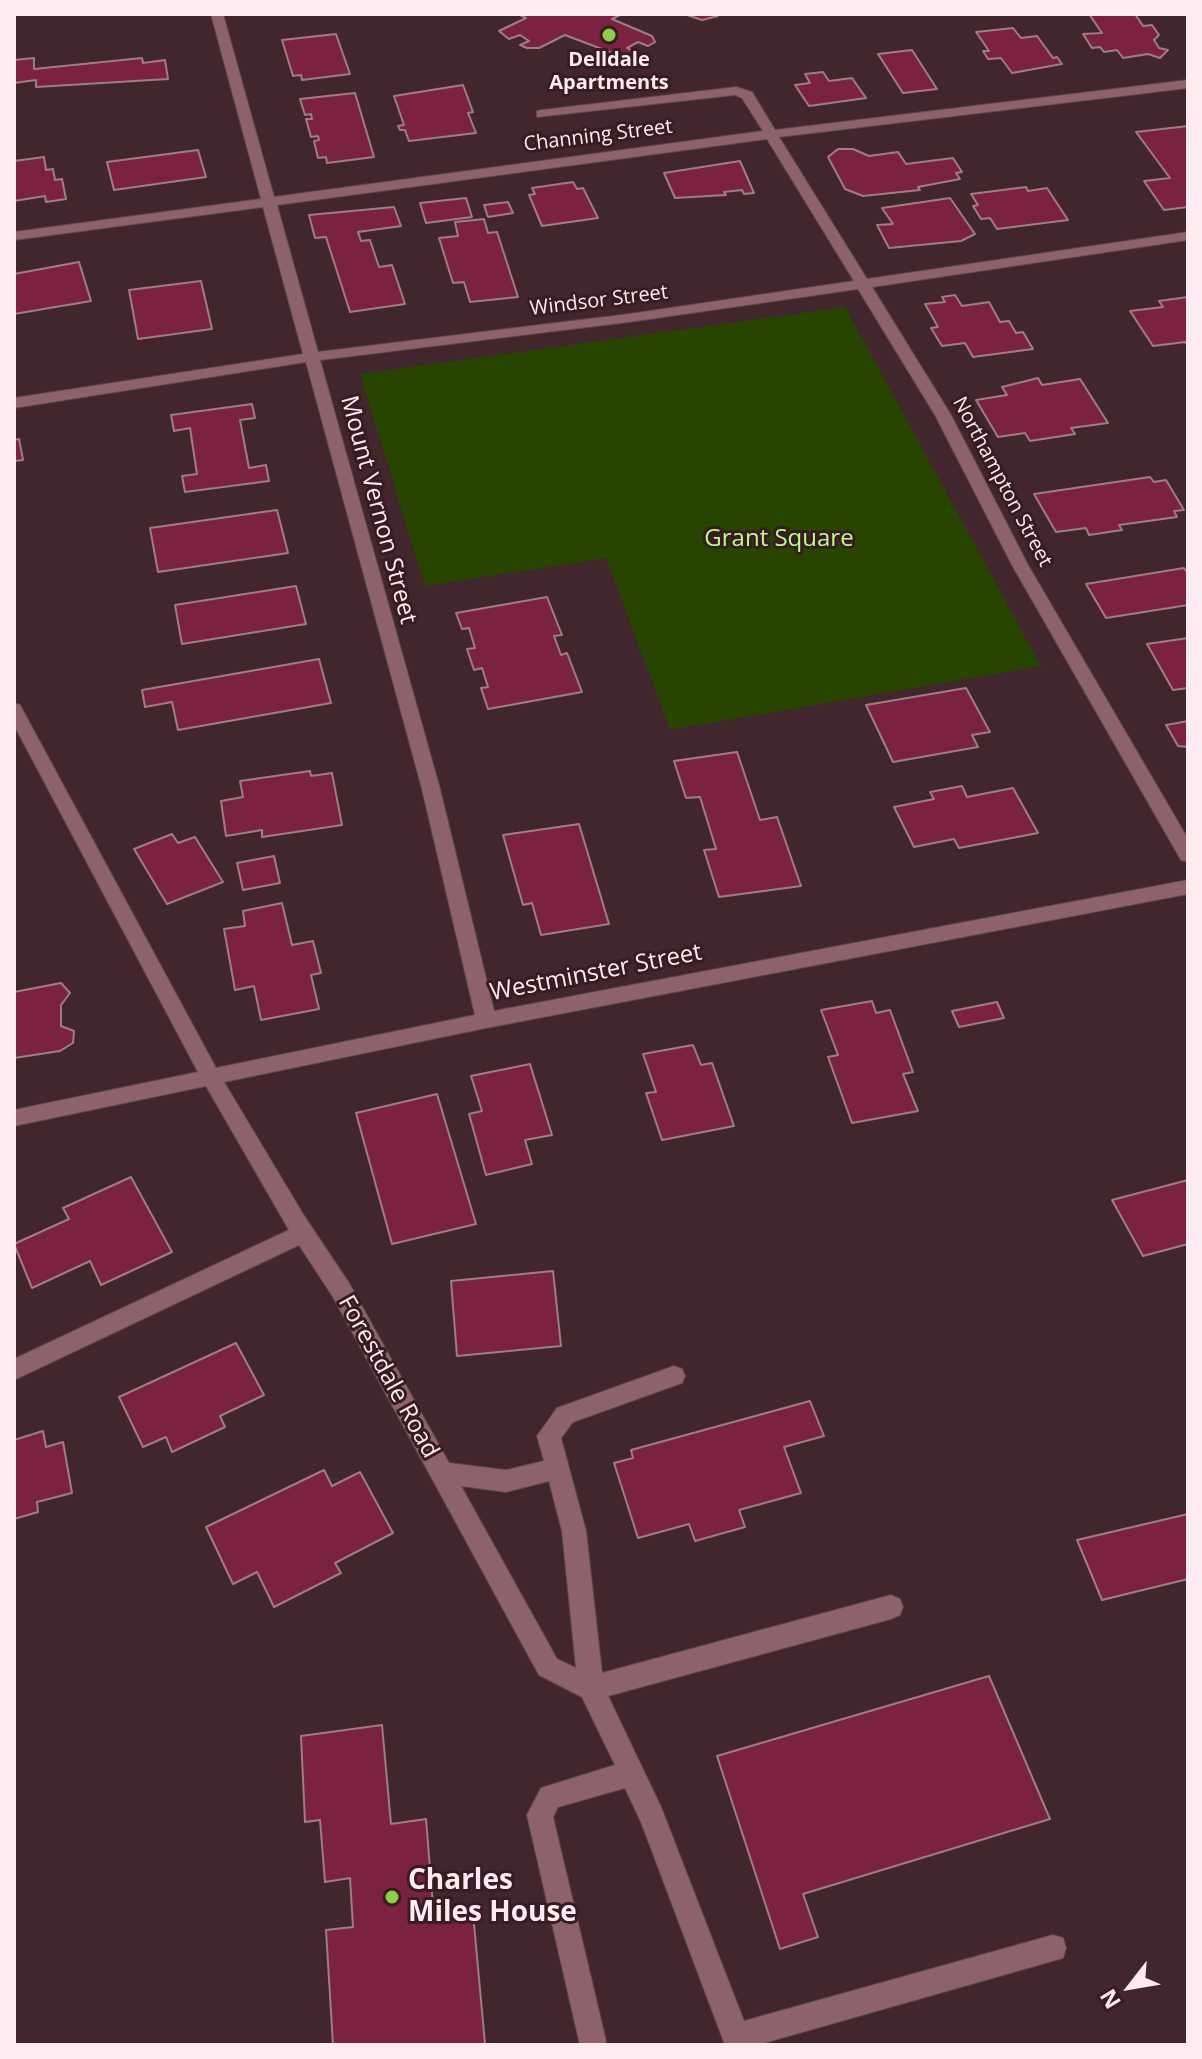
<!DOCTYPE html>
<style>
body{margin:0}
#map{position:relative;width:1202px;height:2059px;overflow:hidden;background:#41272d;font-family:"Open Sans",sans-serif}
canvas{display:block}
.frame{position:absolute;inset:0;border:16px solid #feebef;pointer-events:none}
.north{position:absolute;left:1090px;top:1947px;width:80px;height:80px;-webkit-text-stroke:6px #371d23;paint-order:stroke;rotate:239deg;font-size:22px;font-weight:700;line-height:32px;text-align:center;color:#feebef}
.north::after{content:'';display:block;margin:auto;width:28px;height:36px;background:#feebef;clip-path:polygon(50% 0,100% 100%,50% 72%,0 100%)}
</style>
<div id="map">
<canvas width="1202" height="2059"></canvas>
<div class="frame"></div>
<div class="north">N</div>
</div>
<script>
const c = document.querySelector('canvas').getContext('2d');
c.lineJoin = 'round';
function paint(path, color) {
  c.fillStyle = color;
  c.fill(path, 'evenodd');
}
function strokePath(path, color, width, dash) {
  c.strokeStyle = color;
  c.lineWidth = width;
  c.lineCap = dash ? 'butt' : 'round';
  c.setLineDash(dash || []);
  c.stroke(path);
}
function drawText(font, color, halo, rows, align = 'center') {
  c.font = font + ' "Open Sans",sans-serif';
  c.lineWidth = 6;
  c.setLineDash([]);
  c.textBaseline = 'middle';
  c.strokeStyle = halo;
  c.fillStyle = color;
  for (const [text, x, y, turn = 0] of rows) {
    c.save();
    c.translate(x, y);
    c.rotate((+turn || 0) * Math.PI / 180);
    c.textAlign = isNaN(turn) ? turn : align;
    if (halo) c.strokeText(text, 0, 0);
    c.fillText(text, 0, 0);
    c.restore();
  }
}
paint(new Path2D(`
 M 845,307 L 1041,666 L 670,730 L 606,558 L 425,586 L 360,374 Z`), '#274401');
const building = new Path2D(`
 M 518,14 L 622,14 L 612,19 L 652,36 L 655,42 L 648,46 L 638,42 L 627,48 L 637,53 L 623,57 L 565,35 L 539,48 L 527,48 L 520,45 L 529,41 L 520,35 L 509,39 L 499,31 L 526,18 Z
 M 684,14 L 714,14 L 718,16 L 702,20 Z
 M 1089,14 L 1135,14 L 1143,26 L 1152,25 L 1159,35 L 1154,40 L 1159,48 L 1168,50 L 1160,58 L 1148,54 L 1123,58 L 1117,50 L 1104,52 L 1100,47 L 1092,48 L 1083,34 L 1102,33 Z
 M 1013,28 L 1021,38 L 1037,36 L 1053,58 L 1057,57 L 1062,64 L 1012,73 L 1001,58 L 988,59 L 983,51 L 989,51 L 976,32 Z
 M 336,34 L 350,74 L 302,80 L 301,75 L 293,76 L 282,40 Z
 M 912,50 L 937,89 L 903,93 L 878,54 Z
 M 34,58 L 34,69 L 142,58 L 143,63 L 165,60 L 168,79 L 36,87 L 36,80 L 14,83 L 14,60 Z
 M 823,72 L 829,81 L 852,78 L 866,98 L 809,106 L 795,85 L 810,83 L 805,74 Z
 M 463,85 L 473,112 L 468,113 L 476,133 L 409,141 L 405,130 L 400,130 L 398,126 L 404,125 L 394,96 Z
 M 355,93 L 374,157 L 327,163 L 326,157 L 318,158 L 314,141 L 319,140 L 318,136 L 311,137 L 306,119 L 312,119 L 311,114 L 305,115 L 300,99 Z
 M 1188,126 L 1188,207 L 1164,210 L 1144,181 L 1170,178 L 1136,132 Z
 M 838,149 L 853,149 L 869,156 L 898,152 L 906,164 L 953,158 L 962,172 L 956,173 L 960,179 L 918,187 L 920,190 L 863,196 L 845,189 L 828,157 Z
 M 198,150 L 206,177 L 114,190 L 107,162 Z
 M 44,157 L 46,170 L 53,169 L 55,180 L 62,179 L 66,199 L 46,202 L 45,196 L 14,201 L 14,161 Z
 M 740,161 L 754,193 L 744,194 L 742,190 L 724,192 L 726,195 L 675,198 L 664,173 Z
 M 573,182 L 577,189 L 583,188 L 598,218 L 542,226 L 529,195 L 535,194 L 532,188 Z
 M 1026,187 L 1028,191 L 1047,188 L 1068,220 L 997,229 L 990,218 L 981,219 L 973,206 L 978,205 L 971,194 Z
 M 466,198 L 472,217 L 426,223 L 420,203 Z
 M 950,198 L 975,234 L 961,241 L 889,248 L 877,225 L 893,224 L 882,208 Z
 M 508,202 L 513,213 L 488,217 L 484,205 Z
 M 394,207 L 401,226 L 358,232 L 361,241 L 370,240 L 379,267 L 392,265 L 405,304 L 350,312 L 326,237 L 315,238 L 309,215 Z
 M 484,219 L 488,233 L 497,232 L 518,297 L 470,302 L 464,282 L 453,283 L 439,238 L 458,236 L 455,222 Z
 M 79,262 L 91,301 L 14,314 L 14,274 Z
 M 201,281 L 212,329 L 138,339 L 129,290 Z
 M 955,295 L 962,306 L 989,302 L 1000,322 L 1009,321 L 1016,333 L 1023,332 L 1033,349 L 973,357 L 965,343 L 942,346 L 931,328 L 938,327 L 925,304 L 945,302 L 942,297 Z
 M 1188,297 L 1188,346 L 1185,342 L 1153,346 L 1130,311 L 1163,307 L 1159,301 Z
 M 1038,378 L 1042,385 L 1080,379 L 1108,423 L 1071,428 L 1075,434 L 1030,441 L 1025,433 L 998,437 L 976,400 L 1007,395 L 1002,387 Z
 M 252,404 L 255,418 L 240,420 L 249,468 L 266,465 L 269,481 L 185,492 L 182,476 L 197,474 L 190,428 L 174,431 L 171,415 Z
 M 19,439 L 23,460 L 14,461 L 14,440 Z
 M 1150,477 L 1154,482 L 1166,480 L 1184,510 L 1174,511 L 1177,517 L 1119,525 L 1122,530 L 1089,535 L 1086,528 L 1056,532 L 1034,494 Z
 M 277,510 L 288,553 L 158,572 L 150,528 Z
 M 1184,568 L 1188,574 L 1188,605 L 1106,618 L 1086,584 Z
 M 296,586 L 306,624 L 182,644 L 175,605 Z
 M 547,597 L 562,635 L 554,636 L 561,655 L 567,653 L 582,692 L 488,709 L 481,688 L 488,687 L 482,668 L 474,670 L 467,649 L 475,648 L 469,628 L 462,629 L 456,613 Z
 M 1188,638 L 1188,688 L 1173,690 L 1147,644 Z
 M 319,659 L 331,703 L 178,730 L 172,702 L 145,707 L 142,690 Z
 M 966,688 L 990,732 L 972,735 L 978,747 L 893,762 L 866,705 Z
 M 1188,721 L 1188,747 L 1178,746 L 1166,725 Z
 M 737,752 L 760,820 L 777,817 L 801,886 L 719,897 L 704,850 L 716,849 L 700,797 L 686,798 L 674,761 Z
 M 310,771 L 311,776 L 332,773 L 342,825 L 262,837 L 262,830 L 226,836 L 221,801 L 243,797 L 240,781 Z
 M 962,786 L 967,797 L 1013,788 L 1038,833 L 959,848 L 954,839 L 914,847 L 894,807 L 934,799 L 930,792 Z
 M 579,824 L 609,924 L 541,935 L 532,903 L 523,905 L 503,835 Z
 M 172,834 L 178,843 L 195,837 L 223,882 L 167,904 L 134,849 Z
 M 274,856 L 280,883 L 243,890 L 237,863 Z
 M 282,903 L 292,945 L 313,941 L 321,973 L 311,975 L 319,1009 L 261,1020 L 254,986 L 235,990 L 224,929 L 245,926 L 243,911 Z
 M 61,983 L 70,993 L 61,1005 L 61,1026 L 74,1031 L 73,1043 L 60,1051 L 14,1058 L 14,992 Z
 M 872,1001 L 876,1013 L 890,1010 L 913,1072 L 903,1074 L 918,1111 L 852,1123 L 828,1057 L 838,1055 L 821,1010 Z
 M 997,1002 L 1004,1018 L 959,1027 L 952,1011 Z
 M 693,1045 L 701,1065 L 712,1063 L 734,1126 L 662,1140 L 646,1093 L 656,1092 L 643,1054 Z
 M 530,1064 L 552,1135 L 525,1140 L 532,1164 L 486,1175 L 469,1114 L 482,1111 L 471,1076 Z
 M 437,1094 L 476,1224 L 392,1244 L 356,1113 Z
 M 131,1177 L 172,1252 L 101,1285 L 90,1261 L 32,1288 L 14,1244 L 69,1219 L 63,1208 Z
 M 1188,1180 L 1188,1244 L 1143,1256 L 1112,1200 Z
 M 553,1271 L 561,1346 L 457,1356 L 451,1281 Z
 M 236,1343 L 264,1395 L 220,1416 L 225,1427 L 172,1452 L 166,1437 L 143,1447 L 119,1397 Z
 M 810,1401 L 824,1436 L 784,1447 L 801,1493 L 739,1510 L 745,1527 L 695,1541 L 689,1524 L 638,1538 L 614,1463 L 633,1458 L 631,1450 Z
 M 43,1431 L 46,1447 L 63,1442 L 72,1493 L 37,1502 L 38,1512 L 14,1519 L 14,1440 Z
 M 324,1470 L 332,1486 L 360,1472 L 393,1533 L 335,1563 L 341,1573 L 274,1607 L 257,1572 L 233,1584 L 206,1527 Z
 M 1188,1514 L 1188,1579 L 1102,1600 L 1077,1540 Z
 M 989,1676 L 1050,1819 L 803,1894 L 818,1937 L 780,1949 L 717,1756 Z
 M 382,1725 L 391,1824 L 426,1819 L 434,1918 L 473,1913 L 485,2044 L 333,2045 L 326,1930 L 353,1927 L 350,1878 L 325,1882 L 320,1820 L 305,1822 L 301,1736 Z`);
paint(building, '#7c2241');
strokePath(building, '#9e7d84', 2);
const minor = new Path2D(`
 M 211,14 L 223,14 L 274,197 L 763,131 L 742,98 L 735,95 L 537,117 L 537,111 L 542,110 L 736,87 L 752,92 L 775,130 L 1188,80 L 1188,88 L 779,137 L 867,279 L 1188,232 L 1188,240 L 872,287 L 951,415 L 1028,565 L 1188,839 L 1188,862 L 1181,860 L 1012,565 L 935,415 L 858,289 L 629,322 L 320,360 L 440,789 L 494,1011 L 1188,880 L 1188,894 L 486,1028 L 224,1082 L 303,1214 L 349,1283 L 449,1463 L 506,1470 L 544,1461 L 537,1436 L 557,1408 L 674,1366 L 682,1369 L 685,1376 L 682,1383 L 573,1422 L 561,1438 L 586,1531 L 602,1673 L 891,1595 L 900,1599 L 903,1607 L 900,1615 L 891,1619 L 608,1696 L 661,1807 L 744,2021 L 1053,1935 L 1063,1938 L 1066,1948 L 1063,1958 L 757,2045 L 725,2045 L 641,1822 L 625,1788 L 558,1807 L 553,1817 L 606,2041 L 604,2045 L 580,2045 L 527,1815 L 541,1788 L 615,1765 L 582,1697 L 539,1675 L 333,1297 L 299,1245 L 14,1380 L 14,1359 L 289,1230 L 206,1086 L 14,1126 L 14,1110 L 198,1072 L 14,725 L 14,703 L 20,705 L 216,1068 L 475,1015 L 422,789 L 306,362 L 14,408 L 14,398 L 303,354 L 263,207 L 14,240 L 14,232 L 261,199 ZM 767,139 L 854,281 L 629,314 L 318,352 L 277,205 ZM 549,1481 L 562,1531 L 576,1668 L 557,1659 L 461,1486 L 506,1492 Z`);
strokePath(minor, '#5f464c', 2);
paint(minor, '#8d626c');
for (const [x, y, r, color] of [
 [609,35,8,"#8dce45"],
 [392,1897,8,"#8dce45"]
]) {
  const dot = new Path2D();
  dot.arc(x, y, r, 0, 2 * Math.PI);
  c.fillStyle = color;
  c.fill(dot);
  strokePath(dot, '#371d23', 3);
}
drawText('bold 20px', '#feebef', '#371d23', [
 ["Delldale",609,60],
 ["Apartments",609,83]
]);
drawText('20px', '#feebef', '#371d23', [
 ["Channing Street",598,136,-7],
 ["Windsor Street",599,301,-7],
 ["Northampton Street",1002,482,62]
]);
drawText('24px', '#feebef', '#371d23', [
 ["Mount Vernon Street",378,510,75],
 ["Westminster Street",596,973,-11],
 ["Forestdale Road",388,1377,61]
]);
drawText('24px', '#befa88', '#371d23', [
 ["Grant Square",779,539]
]);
drawText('bold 28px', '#feebef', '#371d23', [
 ["Charles",408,1881],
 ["Miles House",408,1913]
], 'left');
</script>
